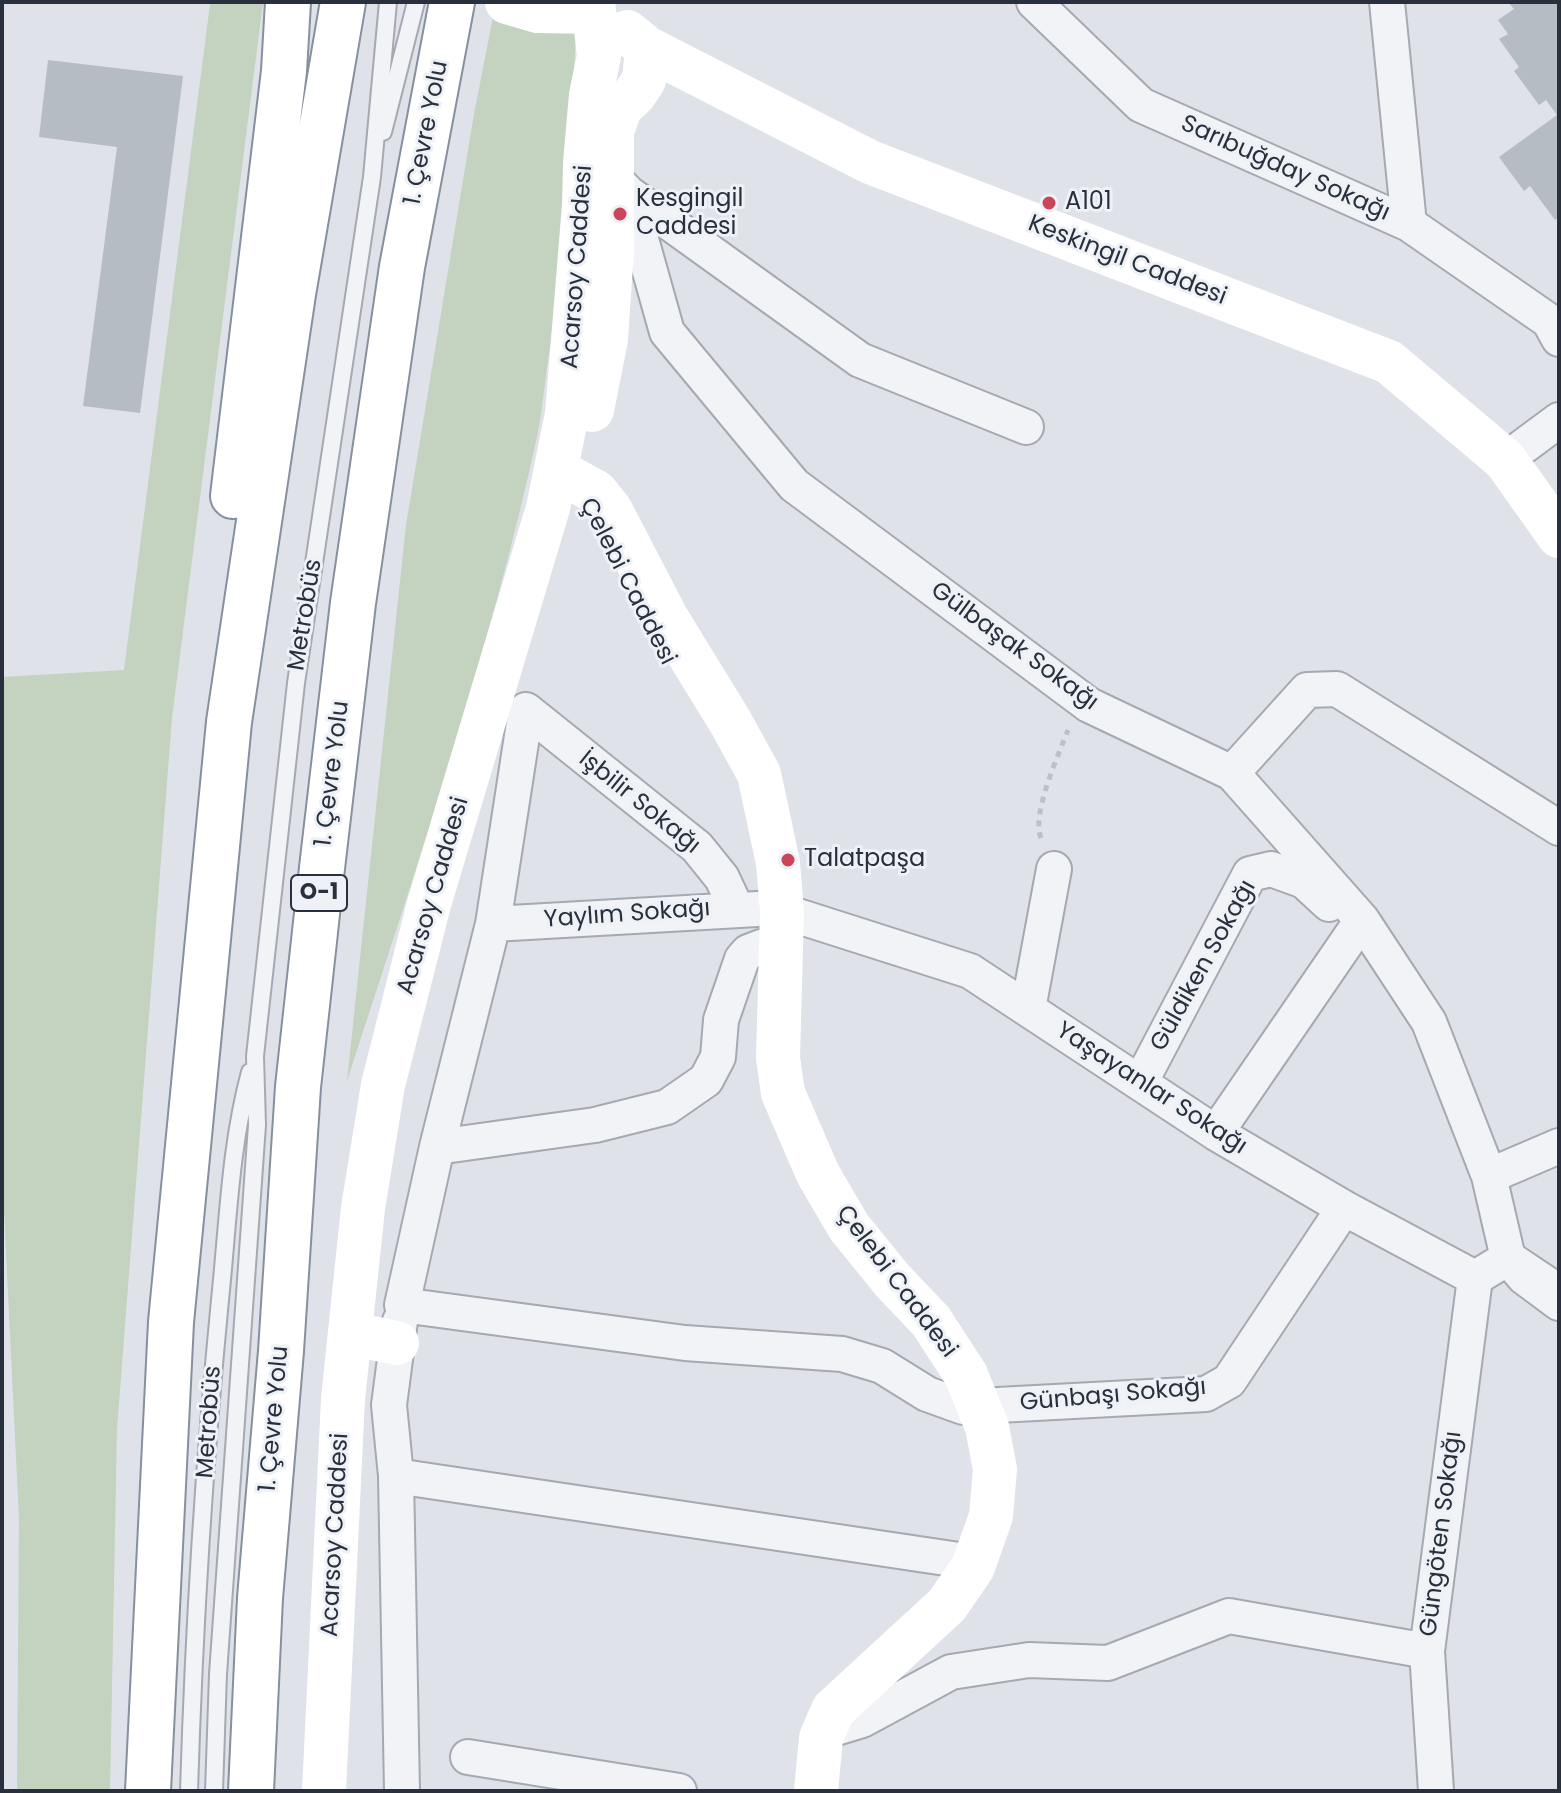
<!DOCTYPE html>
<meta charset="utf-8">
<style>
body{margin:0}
#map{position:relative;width:1561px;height:1793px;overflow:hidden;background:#dfe2e8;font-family:Poppins,sans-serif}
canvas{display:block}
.frame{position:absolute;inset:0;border:4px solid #28303e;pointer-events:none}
</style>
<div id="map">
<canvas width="1561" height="1793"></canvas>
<div class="frame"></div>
</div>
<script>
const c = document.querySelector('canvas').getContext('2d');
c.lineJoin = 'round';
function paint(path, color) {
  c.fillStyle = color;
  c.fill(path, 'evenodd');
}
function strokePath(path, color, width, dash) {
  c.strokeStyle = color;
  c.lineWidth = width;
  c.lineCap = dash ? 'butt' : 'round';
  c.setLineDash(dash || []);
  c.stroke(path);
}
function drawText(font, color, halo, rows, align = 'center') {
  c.font = font + ' Poppins,sans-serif';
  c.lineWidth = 6;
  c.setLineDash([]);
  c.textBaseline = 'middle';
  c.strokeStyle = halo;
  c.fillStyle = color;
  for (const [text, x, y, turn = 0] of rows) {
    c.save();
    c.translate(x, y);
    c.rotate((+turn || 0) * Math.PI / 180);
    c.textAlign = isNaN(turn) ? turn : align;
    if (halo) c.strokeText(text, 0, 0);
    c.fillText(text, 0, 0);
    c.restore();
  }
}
paint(new Path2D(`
 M 217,2 L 263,2 L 172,718 L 117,1429 L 110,1791 L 17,1791 L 19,1519 L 2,1170 L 2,677 L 124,670 L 210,4 Z
 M 493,17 L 576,33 C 571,138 564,243 550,347 C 545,377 543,408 537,437 C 489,656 416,869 347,1081 L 406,525 L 474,114 Z`), '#c4d2c0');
paint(new Path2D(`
 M 1508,2 L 1559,2 L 1559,217 L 1555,220 L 1530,186 L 1524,191 L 1499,157 L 1557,115 L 1546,100 L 1539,105 L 1514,71 L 1519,67 L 1499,39 L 1508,34 L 1498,20 L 1514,9 Z
 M 48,60 L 183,76 L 140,413 L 83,406 L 117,147 L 39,137 Z`), '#b6bcc4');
const lane = new Path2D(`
 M 383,132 L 416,2
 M 189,1791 C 194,1627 204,1464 220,1300 C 228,1224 230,1146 250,1072
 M 214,1791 L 218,1674 L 257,1125 L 255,1056 L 296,683 L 372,177 L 388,2`);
const street = new Path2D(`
 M 1034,2 L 1141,105 L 1409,224 L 1549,321 L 1559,339
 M 1387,2 L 1409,224
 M 613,177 L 628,193 L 667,332 L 794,485 L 1089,705 L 1232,773 L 1362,920 L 1429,1022 L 1489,1176 L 1508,1258 L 1475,1278 L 1344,1208 L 1216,1133 L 970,971 L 782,911
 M 628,193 L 860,360 L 1026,427
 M 1505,460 L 1559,420
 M 1232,773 L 1307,690 L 1337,689 L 1559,828
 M 736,908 L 722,878 L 697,847 L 526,710 L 493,924 L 437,1147 L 402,1305 L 685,1343 L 842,1354 L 882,1366 L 927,1394 L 963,1407
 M 493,924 L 757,909
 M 1028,1009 L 1054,869
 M 1140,1083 L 1250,874 L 1271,869 L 1304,881 L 1329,904
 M 1216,1133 L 1362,920
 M 437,1147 L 595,1125 L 667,1107 L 706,1080 L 718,1057 L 721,1020 L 742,959 L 748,952 L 761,947
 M 1489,1176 L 1559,1146
 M 1559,1292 L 1508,1258 L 1524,1277 L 1559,1303
 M 400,1321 L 389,1405 L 396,1476 L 402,1791
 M 979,1406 L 1206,1394 L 1229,1381 L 1344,1208
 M 396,1476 L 959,1560
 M 823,1732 L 862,1720 L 951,1672 L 1029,1660 L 1108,1663 L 1229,1616 L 1427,1651
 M 468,1757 L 679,1791
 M 1436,1791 L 1427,1651 L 1475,1278`);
const highway = new Path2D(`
 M 233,496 L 284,71 L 288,2
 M 148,1791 L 171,1322 L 229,722 L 293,294 L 343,2
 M 251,1791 L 260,1598 L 281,1351 L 298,1087 L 322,868 L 353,603 L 402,267 L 452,2`);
strokePath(lane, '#a4a9b2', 20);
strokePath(street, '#a4a9b2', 38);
strokePath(highway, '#86909e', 48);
strokePath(new Path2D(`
 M 1041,838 C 1031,814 1059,754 1068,730`), '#bdc0c6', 5, [6, 6]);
strokePath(lane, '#f1f3f6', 16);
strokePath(street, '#f1f3f6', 34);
strokePath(new Path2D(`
 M 507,2 L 538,11 L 593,12
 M 627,32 L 647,48 L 870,162 L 1389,362 L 1505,460 L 1559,536
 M 592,410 L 606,339 L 612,250 L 612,132 L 620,108 L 634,95 L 644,80 L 647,48
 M 556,470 L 596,492 L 611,511 L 666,617 L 731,723 L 759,774 L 778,863 L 782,911 L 778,1058 L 783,1093 L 818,1174 L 849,1227 L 892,1280 L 931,1321 L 966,1375 L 987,1427 L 995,1469 L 991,1516 L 973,1567 L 947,1605 L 833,1710 L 821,1738 L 816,1791
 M 372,1338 L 397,1343
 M 324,1791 L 343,1399 L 363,1208 L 383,1085 L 429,904 L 548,508 L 567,414 L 584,205 L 585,163 L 591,95 L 599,56 L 593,2`), '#fff', 44);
strokePath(highway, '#fff', 44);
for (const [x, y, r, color] of [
 [1049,203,8,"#cb455a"],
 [620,214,8,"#cb455a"],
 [788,860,8,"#cb455a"]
]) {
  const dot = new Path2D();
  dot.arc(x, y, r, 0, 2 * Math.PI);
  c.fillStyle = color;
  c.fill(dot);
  strokePath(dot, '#eef1f5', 3);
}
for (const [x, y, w] of [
 [319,893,56]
]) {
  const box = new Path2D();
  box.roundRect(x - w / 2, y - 18, w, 36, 6);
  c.fillStyle = '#eef1f5';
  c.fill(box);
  strokePath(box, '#28303e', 2);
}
drawText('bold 22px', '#28303e', null, [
 ["O-1",319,893]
]);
drawText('24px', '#28303e', '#eef1f5', [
 ["1. Çevre Yolu",427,133,-79],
 ["Sarıbuğday Sokağı",1285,169,24],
 ["Keskingil Caddesi",1127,261,21],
 ["Acarsoy Caddesi",578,267,-86],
 ["Çelebi Caddesi",627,582,63],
 ["Metrobüs",306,615,-81],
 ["Gülbaşak Sokağı",1014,647,36],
 ["1. Çevre Yolu",333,774,-83],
 ["İşbilir Sokağı",639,803,39],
 ["Acarsoy Caddesi",434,896,-74],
 ["Yaylım Sokağı",627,915,-4],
 ["Güldiken Sokağı",1204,966,-61],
 ["Yaşayanlar Sokağı",1151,1089,33],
 ["Çelebi Caddesi",896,1282,53],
 ["Günbaşı Sokağı",1113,1396,-5],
 ["1. Çevre Yolu",275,1419,-85],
 ["Metrobüs",210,1422,-86],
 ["Güngöten Sokağı",1442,1534,-83],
 ["Acarsoy Caddesi",336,1535,-87]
]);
drawText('24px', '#28303e', '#eef1f5', [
 ["Kesgingil",636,200],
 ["Caddesi",636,228],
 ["A101",1065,203],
 ["Talatpaşa",804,860]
], 'left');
</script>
